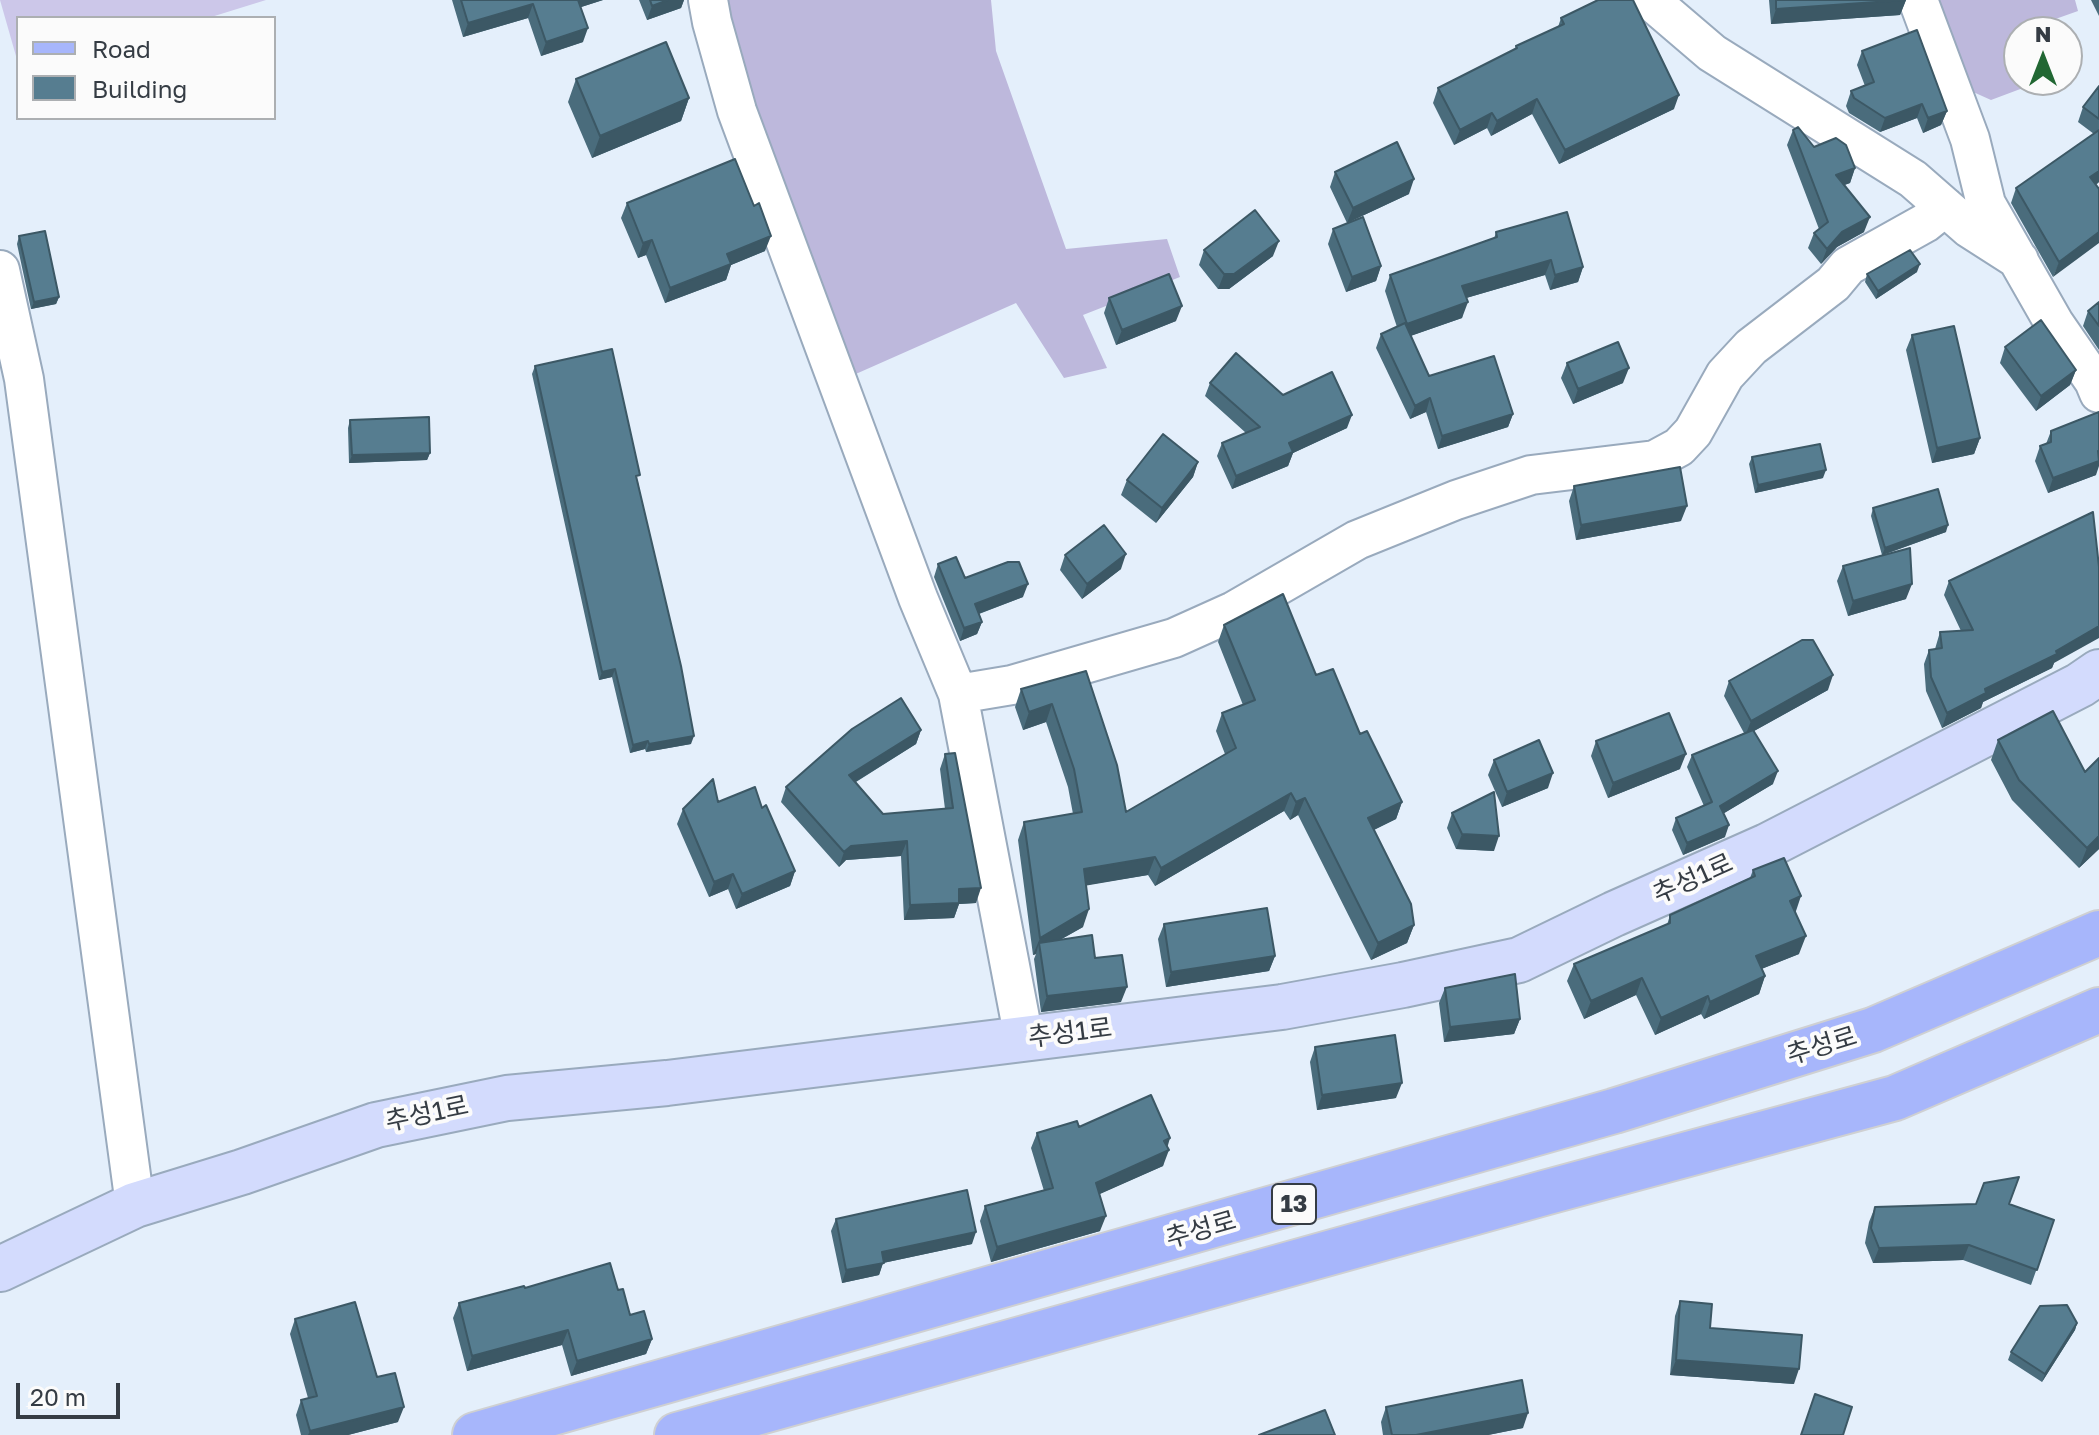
<!DOCTYPE html>
<meta charset="utf-8">
<style>
body{margin:0}
#map{position:relative;width:2099px;height:1435px;overflow:hidden;background:#e4effb;font-family:"Golos Text",sans-serif}
canvas{display:block}
.legend{position:absolute;left:16px;top:16px;width:260px;height:104px;box-sizing:border-box;background:#fbfbfb;border:2px solid #acafb2;margin:0;padding:10px 14px;list-style:none;font-size:24px;color:#353c44}
.legend li{display:flex;align-items:center;gap:16px;height:40px}
.legend b{width:40px;border:2px solid #acafb2}
.north{position:absolute;left:2003px;top:16px;width:80px;height:80px;box-sizing:border-box;background:#fbfbfb;border:2px solid #acafb2;border-radius:50%;rotate:0deg;font-size:22px;font-weight:700;line-height:32px;text-align:center;color:#353c44}
.north::after{content:'';display:block;margin:auto;width:28px;height:36px;background:#216733;clip-path:polygon(50% 0,100% 100%,50% 72%,0 100%)}
.scale{position:absolute;left:16px;top:1383px;width:104px;height:36px;box-sizing:border-box;border:4px solid #353c44;border-top:0;padding-left:10px;font-size:24px;line-height:28px;white-space:nowrap;color:#353c44;-webkit-text-stroke:6px #fbfbfb;paint-order:stroke}
</style>
<div id="map">
<canvas width="2099" height="1435"></canvas>
<ul class="legend">
<li><b style="height:10px;background:#a7b6fb"></b>Road</li>
<li><b style="height:22px;background:#567d90"></b>Building</li>
</ul>
<div class="north">N</div>
<div class="scale">20 m</div>
</div>
<script>
const c = document.querySelector('canvas').getContext('2d');
c.lineJoin = 'round';
function paint(path, color) {
  c.fillStyle = color;
  c.fill(path, 'evenodd');
}
function strokePath(path, color, width, dash) {
  c.strokeStyle = color;
  c.lineWidth = width;
  c.lineCap = dash ? 'butt' : 'round';
  c.setLineDash(dash || []);
  c.stroke(path);
}
function drawText(font, color, halo, rows, align = 'center') {
  c.font = font + ' "Golos Text","Noto Sans KR",sans-serif';
  c.lineWidth = 8;
  c.setLineDash([]);
  c.textBaseline = 'middle';
  c.strokeStyle = halo;
  c.fillStyle = color;
  for (const [text, x, y, turn = 0] of rows) {
    c.save();
    c.translate(x, y);
    c.rotate((+turn || 0) * Math.PI / 180);
    c.textAlign = isNaN(turn) ? turn : align;
    if (halo) c.strokeText(text, 0, 0);
    c.fillText(text, 0, 0);
    c.restore();
  }
}
paint(new Path2D(`
 M 0,0 L 266,0 L 208,18 L 18,18 L 18,56 L 16,56 Z`), '#ccc7e9');
paint(new Path2D(`
 M 717,0 L 991,0 L 996,51 L 1066,249 L 1167,239 L 1180,277 L 1083,315 L 1107,368 L 1064,378 L 1016,303 L 849,377 Z
 M 1936,0 L 2075,0 L 2078,11 L 2047,22 L 2044,32 L 2019,32 L 2019,80 L 2026,80 L 2023,88 L 1991,100 L 1971,91 Z`), '#bdb8dc');
const street = new Path2D(`
 M 708,0 L 712,22 L 737,111 L 918,598 L 958,694 L 1024,1039
 M 1650,0 L 1712,53 L 1913,179 L 1969,228 L 2019,260
 M 1918,0 L 1970,139 L 1986,204 L 2054,323 L 2094,381 L 2099,393
 M 0,270 L 24,379 L 135,1205
 M 958,694 L 1012,685 L 1174,638 L 1234,611 L 1357,540 L 1456,500 L 1531,475 L 1655,460 L 1679,447 L 1693,432 L 1725,375 L 1751,347 L 1833,284 L 1848,266 L 1925,223 L 1945,207`);
const secondary = new Path2D(`
 M 0,1269 L 135,1205 L 242,1172 L 376,1125 L 507,1098 L 667,1083 L 1282,1007 L 1403,985 L 1519,960 L 1614,914 L 1767,846 L 2080,685 L 2099,672`);
const primary = new Path2D(`
 M 475,1435 L 1614,1111 L 1873,1030 L 2099,933
 M 677,1435 L 1544,1193 L 1895,1098 L 2099,1010`);
strokePath(street, '#99aabd', 42);
strokePath(secondary, '#99aabd', 48);
strokePath(primary, '#cfd0d2', 48);
strokePath(street, '#fff', 38);
strokePath(secondary, '#d3dbfd', 44);
strokePath(primary, '#a7b6fb', 44);
paint(new Path2D(`
 M 452,0 L 603,0 L 581,7 L 583,42 L 541,56 L 528,18 L 463,37 Z
 M 639,0 L 684,0 L 681,8 L 647,20 Z
 M 1769,0 L 1906,0 L 1900,15 L 1771,24 Z
 M 2091,0 L 2099,0 L 2099,16 Z
 M 1561,18 L 1674,109 L 1559,164 L 1532,114 L 1491,136 L 1487,128 L 1454,145 L 1433,103 L 1438,88 L 1515,49 L 1516,46 L 1558,27 Z
 M 1862,51 L 1947,111 L 1941,125 L 1923,133 L 1917,118 L 1880,132 L 1849,113 L 1846,106 L 1851,91 L 1865,86 L 1857,65 Z
 M 576,79 L 689,98 L 681,121 L 592,158 L 568,102 Z
 M 2099,86 L 2099,182 L 2096,185 L 2053,277 L 2011,203 L 2016,188 L 2094,134 L 2078,122 L 2083,107 Z
 M 1793,130 L 1814,147 L 1855,168 L 1850,183 L 1844,185 L 1864,232 L 1837,247 L 1821,264 L 1808,248 L 1814,233 L 1819,229 L 1787,145 Z
 M 1335,172 L 1409,194 L 1347,223 L 1330,187 Z
 M 627,203 L 765,251 L 731,265 L 726,280 L 665,303 L 646,255 L 638,258 L 621,218 Z
 M 1333,229 L 1381,266 L 1376,281 L 1346,292 L 1328,244 Z
 M 1496,232 L 1583,267 L 1578,282 L 1550,290 L 1545,275 L 1466,298 L 1462,318 L 1410,336 L 1429,376 L 1513,414 L 1508,427 L 1438,449 L 1426,412 L 1410,419 L 1376,348 L 1381,334 L 1397,327 L 1385,291 L 1390,275 L 1494,239 Z
 M 19,236 L 59,297 L 56,304 L 31,309 L 17,244 Z
 M 1204,250 L 1273,256 L 1229,289 L 1218,289 L 1199,265 Z
 M 1917,272 L 1876,299 L 1865,282 L 1867,274 Z
 M 1109,298 L 1176,321 L 1116,345 L 1104,313 Z
 M 2099,302 L 2099,350 L 2083,326 L 2088,311 Z
 M 1912,335 L 1980,438 L 1974,454 L 1932,463 L 1906,350 Z
 M 2005,347 L 2076,370 L 2070,385 L 2036,411 L 2000,363 Z
 M 1567,363 L 1623,383 L 1573,404 L 1561,378 Z
 M 535,366 L 638,482 L 691,744 L 646,752 L 645,749 L 630,753 L 612,677 L 599,680 L 532,374 Z
 M 1210,383 L 1283,395 L 1347,428 L 1293,453 L 1288,466 L 1232,489 L 1217,456 L 1222,443 L 1246,433 L 1205,396 Z
 M 350,420 L 430,453 L 427,460 L 349,463 L 348,428 Z
 M 2051,431 L 2096,475 L 2048,493 L 2035,461 L 2040,446 L 2046,444 Z
 M 1752,457 L 1823,478 L 1755,493 L 1749,464 Z
 M 1198,462 L 1193,477 L 1156,523 L 1121,495 L 1127,480 Z
 M 1574,486 L 1681,521 L 1576,540 L 1569,501 Z
 M 1873,508 L 1946,532 L 1883,555 L 1906,599 L 1848,616 L 1837,581 L 1843,566 L 1882,555 L 1871,516 Z
 M 1065,555 L 1121,569 L 1082,599 L 1060,570 Z
 M 938,564 L 965,578 L 1023,597 L 979,614 L 982,622 L 977,634 L 960,641 L 934,577 Z
 M 1949,581 L 2054,663 L 2052,668 L 1983,702 L 1981,708 L 1942,728 L 1926,691 L 1924,664 L 1929,650 L 1935,649 L 1940,632 L 1961,631 L 1944,595 Z
 M 1224,625 L 1316,675 L 1360,734 L 1402,802 L 1396,819 L 1374,830 L 1414,925 L 1407,943 L 1371,960 L 1298,815 L 1290,820 L 1284,811 L 1155,886 L 1148,875 L 1086,885 L 1083,927 L 1060,940 L 1095,958 L 1121,1002 L 1041,1012 L 1034,959 L 1036,954 L 1033,955 L 1018,840 L 1024,822 L 1073,814 L 1068,787 L 1046,722 L 1023,730 L 1015,707 L 1021,689 L 1086,671 L 1126,812 L 1225,754 L 1216,731 L 1222,713 L 1243,705 L 1218,642 Z
 M 1729,681 L 1828,690 L 1754,731 L 1773,784 L 1724,813 L 1725,837 L 1683,855 L 1672,830 L 1676,818 L 1704,806 L 1687,767 L 1692,755 L 1744,733 L 1724,696 Z
 M 921,730 L 916,744 L 856,782 L 883,814 L 945,809 L 940,769 L 945,754 L 976,903 L 959,904 L 954,918 L 904,920 L 901,856 L 846,860 L 839,867 L 781,802 L 786,787 Z
 M 1998,740 L 2099,849 L 2079,868 L 2012,800 L 1991,760 Z
 M 1596,741 L 1680,769 L 1608,798 L 1591,756 Z
 M 1494,760 L 1548,788 L 1502,807 L 1488,775 Z
 M 718,802 L 762,808 L 795,871 L 790,886 L 736,909 L 728,889 L 709,897 L 677,824 L 683,809 Z
 M 1452,813 L 1494,851 L 1456,849 L 1447,828 Z
 M 1753,870 L 1795,912 L 1799,954 L 1761,969 L 1765,976 L 1759,994 L 1704,1019 L 1701,1014 L 1655,1035 L 1636,995 L 1584,1019 L 1567,981 L 1574,964 L 1667,925 L 1670,915 L 1750,878 Z
 M 1164,924 L 1275,956 L 1269,971 L 1166,987 L 1158,939 Z
 M 1445,988 L 1520,1019 L 1514,1034 L 1444,1042 L 1439,1003 Z
 M 1315,1047 L 1396,1098 L 1317,1110 L 1310,1062 Z
 M 1079,1127 L 1167,1147 L 1163,1166 L 1099,1194 L 1100,1231 L 991,1262 L 980,1221 L 985,1206 L 1044,1191 L 1031,1148 L 1037,1133 Z
 M 2009,1204 L 2054,1220 L 2031,1285 L 1963,1260 L 1873,1263 L 1865,1243 L 1869,1222 L 1875,1207 Z
 M 836,1219 L 972,1244 L 883,1263 L 879,1275 L 842,1283 L 831,1231 Z
 M 525,1288 L 618,1290 L 630,1315 L 652,1339 L 646,1354 L 571,1376 L 562,1345 L 467,1371 L 453,1318 L 459,1303 Z
 M 1680,1301 L 1710,1328 L 1794,1384 L 1670,1375 L 1675,1316 Z
 M 295,1319 L 377,1377 L 398,1422 L 348,1435 L 301,1435 L 296,1415 L 301,1400 L 308,1398 L 290,1334 Z
 M 2077,1323 L 2075,1330 L 2042,1382 L 2008,1360 L 2011,1352 Z
 M 1386,1407 L 1523,1428 L 1488,1435 L 1383,1435 L 1381,1422 Z`), '#4a6c7c');
paint(new Path2D(`
 M 576,0 L 603,0 L 572,10 Z
 M 668,0 L 684,0 L 681,8 L 647,20 L 652,6 Z
 M 1906,0 L 1900,15 L 1771,24 L 1776,9 Z
 M 533,4 L 528,18 L 463,37 L 468,23 Z
 M 588,28 L 583,42 L 541,56 L 546,42 Z
 M 1679,95 L 1674,109 L 1559,164 L 1565,150 Z
 M 689,98 L 681,121 L 592,158 L 600,136 Z
 M 1537,99 L 1532,114 L 1491,136 L 1497,121 Z
 M 1922,104 L 1917,118 L 1880,132 L 1885,118 Z
 M 1947,111 L 1941,125 L 1923,133 L 1928,118 Z
 M 1492,113 L 1487,128 L 1454,145 L 1460,130 Z
 M 1855,168 L 1850,183 L 1831,190 L 1836,175 Z
 M 2099,171 L 2099,182 L 2084,192 L 2090,177 Z
 M 1414,179 L 1409,194 L 1347,223 L 1353,208 Z
 M 1870,217 L 1864,232 L 1837,247 L 1821,264 L 1827,249 L 1842,232 Z
 M 2099,232 L 2099,243 L 2053,277 L 2059,262 Z
 M 771,236 L 765,251 L 731,265 L 726,280 L 665,303 L 670,288 L 727,254 Z
 M 652,240 L 646,255 L 638,258 L 643,243 Z
 M 1279,241 L 1273,256 L 1229,289 L 1218,289 L 1224,274 Z
 M 1551,260 L 1545,275 L 1456,301 L 1462,286 Z
 M 1920,264 L 1917,272 L 1876,299 L 1878,291 Z
 M 1381,266 L 1376,281 L 1346,292 L 1352,277 Z
 M 1583,267 L 1578,282 L 1550,290 L 1555,275 Z
 M 59,297 L 56,304 L 31,309 L 34,302 Z
 M 1468,302 L 1462,318 L 1402,339 L 1407,324 Z
 M 1182,306 L 1176,321 L 1116,345 L 1122,330 Z
 M 1629,368 L 1623,383 L 1573,404 L 1578,389 Z
 M 2076,370 L 2070,385 L 2036,411 L 2041,396 Z
 M 1430,398 L 1426,412 L 1410,419 L 1415,406 Z
 M 1513,414 L 1508,427 L 1438,449 L 1442,436 Z
 M 1352,415 L 1347,428 L 1293,453 L 1288,466 L 1232,489 L 1236,476 L 1289,443 Z
 M 1980,438 L 1974,454 L 1932,463 L 1937,448 Z
 M 2099,450 L 2099,466 L 2096,475 L 2048,493 L 2053,478 Z
 M 430,453 L 427,460 L 349,463 L 352,455 Z
 M 1198,462 L 1193,477 L 1156,523 L 1162,508 Z
 M 1826,470 L 1823,478 L 1755,493 L 1758,485 Z
 M 1687,506 L 1681,521 L 1576,540 L 1581,525 Z
 M 1948,525 L 1946,532 L 1882,555 L 1885,548 Z
 M 1126,554 L 1121,569 L 1082,599 L 1087,584 Z
 M 1028,584 L 1023,597 L 970,617 L 975,604 Z
 M 1912,584 L 1906,599 L 1848,616 L 1853,601 Z
 M 982,622 L 977,634 L 960,641 L 964,628 Z
 M 2099,626 L 2099,638 L 2054,663 L 2052,668 L 1983,702 L 1981,708 L 1942,728 L 1947,713 L 1985,689 Z
 M 615,669 L 612,677 L 599,680 L 602,672 Z
 M 1833,675 L 1828,690 L 1745,736 L 1751,721 Z
 M 1052,704 L 1046,722 L 1023,730 L 1029,712 Z
 M 921,730 L 916,744 L 844,789 L 849,775 Z
 M 694,736 L 691,744 L 646,752 L 649,744 Z
 M 648,741 L 645,749 L 630,753 L 633,745 Z
 M 1686,754 L 1680,769 L 1608,798 L 1613,783 Z
 M 1778,771 L 1773,784 L 1716,818 L 1720,806 Z
 M 1553,773 L 1548,788 L 1502,807 L 1507,792 Z
 M 1291,793 L 1284,811 L 1155,886 L 1161,868 Z
 M 1305,798 L 1298,815 L 1290,820 L 1296,802 Z
 M 1402,802 L 1396,819 L 1361,836 L 1368,818 Z
 M 1729,825 L 1725,837 L 1683,855 L 1687,843 Z
 M 1462,834 L 1499,836 L 1494,851 L 1456,849 Z
 M 2099,836 L 2099,849 L 2079,868 L 2087,848 Z
 M 907,841 L 901,856 L 846,860 L 839,867 L 844,852 L 851,846 Z
 M 1155,857 L 1148,875 L 1078,887 L 1084,869 Z
 M 795,871 L 790,886 L 736,909 L 742,894 Z
 M 733,874 L 728,889 L 709,897 L 714,882 Z
 M 981,888 L 976,903 L 959,904 L 954,918 L 904,920 L 910,905 L 959,889 Z
 M 1801,896 L 1795,914 L 1790,901 Z
 M 1089,909 L 1083,927 L 1040,951 L 1039,943 L 1036,954 L 1033,955 L 1040,938 Z
 M 1414,925 L 1407,943 L 1371,960 L 1378,943 Z
 M 1806,936 L 1799,954 L 1749,974 L 1756,956 Z
 M 1275,956 L 1269,971 L 1166,987 L 1171,972 Z
 M 1765,976 L 1759,994 L 1704,1019 L 1710,1002 Z
 M 1642,978 L 1636,995 L 1584,1019 L 1591,1001 Z
 M 1127,987 L 1121,1002 L 1041,1012 L 1047,996 Z
 M 1708,996 L 1701,1014 L 1655,1035 L 1661,1018 Z
 M 1520,1019 L 1514,1034 L 1444,1042 L 1450,1027 Z
 M 1402,1083 L 1396,1098 L 1317,1110 L 1322,1095 Z
 M 1170,1138 L 1166,1152 L 1169,1150 L 1163,1166 L 1091,1198 L 1096,1183 Z
 M 1106,1216 L 1100,1231 L 991,1262 L 997,1247 Z
 M 976,1232 L 972,1244 L 883,1263 L 879,1275 L 842,1283 L 846,1270 L 882,1252 Z
 M 1969,1245 L 1963,1260 L 1873,1263 L 1879,1248 Z
 M 2077,1323 L 2075,1330 L 2042,1382 L 2045,1374 Z
 M 568,1330 L 562,1345 L 467,1371 L 472,1356 Z
 M 652,1339 L 646,1354 L 571,1376 L 577,1361 Z
 M 1676,1360 L 1799,1369 L 1794,1384 L 1670,1375 Z
 M 404,1407 L 398,1422 L 348,1435 L 308,1435 L 310,1431 Z
 M 1528,1413 L 1523,1428 L 1488,1435 L 1416,1435 Z`), '#3c5865');
const building = new Path2D(`
 M 461,0 L 578,0 L 588,28 L 546,42 L 533,4 L 468,23 Z
 M 650,0 L 668,0 L 652,6 Z
 M 1598,0 L 1633,0 L 1679,95 L 1565,150 L 1537,99 L 1497,121 L 1492,113 L 1460,130 L 1438,88 L 1517,48 L 1516,46 L 1564,24 L 1561,18 Z
 M 1776,0 L 1905,0 L 1776,9 Z
 M 1917,30 L 1947,111 L 1928,118 L 1922,104 L 1885,118 L 1854,98 L 1851,91 L 1874,82 L 1862,51 Z
 M 666,42 L 689,98 L 600,136 L 576,79 Z
 M 2099,86 L 2099,119 L 2083,107 Z
 M 1798,127 L 1814,147 L 1836,138 L 1846,145 L 1855,168 L 1836,175 L 1870,217 L 1842,232 L 1827,249 L 1814,233 L 1828,222 L 1793,130 Z
 M 2099,130 L 2099,171 L 2090,177 L 2099,189 L 2099,232 L 2059,262 L 2016,188 Z
 M 1397,142 L 1414,179 L 1353,208 L 1335,172 Z
 M 735,159 L 754,206 L 759,203 L 771,236 L 727,254 L 731,264 L 670,288 L 652,240 L 643,243 L 627,203 Z
 M 1255,210 L 1279,241 L 1234,274 L 1224,274 L 1204,250 Z
 M 1567,212 L 1583,267 L 1555,275 L 1551,260 L 1462,286 L 1468,302 L 1407,324 L 1390,275 L 1497,237 L 1496,232 Z
 M 1363,217 L 1381,266 L 1352,277 L 1333,229 Z
 M 45,231 L 59,297 L 34,302 L 19,236 Z
 M 1910,250 L 1920,264 L 1878,291 L 1867,274 Z
 M 1169,274 L 1182,306 L 1122,330 L 1109,298 Z
 M 2099,302 L 2099,326 L 2088,311 Z
 M 2041,320 L 2076,370 L 2041,396 L 2005,347 Z
 M 1405,323 L 1429,376 L 1494,356 L 1513,414 L 1442,436 L 1430,398 L 1415,406 L 1381,334 Z
 M 1954,326 L 1980,438 L 1937,448 L 1912,335 Z
 M 1618,342 L 1629,368 L 1578,389 L 1567,363 Z
 M 612,349 L 640,475 L 636,476 L 681,666 L 694,736 L 649,744 L 648,741 L 633,745 L 615,669 L 602,672 L 535,366 Z
 M 1236,353 L 1283,395 L 1332,372 L 1352,415 L 1289,443 L 1293,452 L 1236,476 L 1222,443 L 1260,427 L 1210,383 Z
 M 2099,412 L 2099,450 L 2098,451 L 2099,461 L 2053,478 L 2040,446 L 2051,442 L 2051,431 Z
 M 429,417 L 430,453 L 352,455 L 350,420 Z
 M 1163,434 L 1198,462 L 1162,508 L 1127,480 Z
 M 1820,444 L 1826,470 L 1758,485 L 1752,457 Z
 M 1680,467 L 1687,506 L 1581,525 L 1574,486 Z
 M 1938,489 L 1948,525 L 1885,548 L 1873,508 Z
 M 2093,512 L 2099,567 L 2099,626 L 2056,651 L 2057,654 L 1985,689 L 1986,693 L 1947,713 L 1931,677 L 1929,650 L 1942,648 L 1940,632 L 1973,630 L 1949,581 Z
 M 1104,525 L 1126,554 L 1087,584 L 1065,555 Z
 M 1910,548 L 1912,584 L 1853,601 L 1843,566 Z
 M 956,557 L 965,578 L 1008,562 L 1019,562 L 1028,584 L 975,604 L 982,622 L 964,628 L 938,564 Z
 M 1283,594 L 1316,675 L 1333,669 L 1360,734 L 1367,731 L 1402,802 L 1368,818 L 1411,904 L 1414,925 L 1378,943 L 1305,798 L 1296,802 L 1291,793 L 1161,868 L 1155,857 L 1084,869 L 1089,909 L 1040,938 L 1024,822 L 1082,812 L 1074,769 L 1052,704 L 1029,712 L 1021,689 L 1086,671 L 1117,765 L 1126,812 L 1236,748 L 1222,713 L 1255,700 L 1224,625 Z
 M 1802,640 L 1813,640 L 1833,675 L 1751,721 L 1729,681 Z
 M 901,698 L 921,730 L 849,775 L 883,814 L 953,808 L 945,754 L 955,753 L 981,888 L 959,889 L 959,903 L 910,905 L 907,841 L 851,846 L 844,852 L 786,787 L 852,729 Z
 M 2053,711 L 2085,772 L 2099,758 L 2099,836 L 2087,848 L 2019,780 L 1998,740 Z
 M 1669,713 L 1686,754 L 1613,783 L 1596,741 Z
 M 1753,730 L 1778,771 L 1720,806 L 1729,825 L 1687,843 L 1676,818 L 1712,802 L 1692,755 Z
 M 1539,740 L 1553,773 L 1507,792 L 1494,760 Z
 M 713,779 L 718,802 L 755,787 L 762,808 L 766,805 L 795,871 L 742,894 L 733,874 L 714,882 L 683,809 Z
 M 1494,792 L 1499,836 L 1462,834 L 1452,813 Z
 M 1784,858 L 1801,896 L 1790,901 L 1806,936 L 1756,956 L 1765,976 L 1710,1002 L 1708,996 L 1661,1018 L 1642,978 L 1591,1001 L 1574,964 L 1670,923 L 1670,915 L 1755,876 L 1753,870 Z
 M 1267,908 L 1275,956 L 1171,972 L 1164,924 Z
 M 1092,935 L 1095,958 L 1122,955 L 1127,987 L 1047,996 L 1039,943 Z
 M 1515,974 L 1520,1019 L 1450,1027 L 1445,988 Z
 M 1395,1035 L 1402,1083 L 1322,1095 L 1315,1047 Z
 M 1151,1095 L 1170,1138 L 1164,1141 L 1169,1150 L 1096,1183 L 1106,1216 L 997,1247 L 985,1206 L 1053,1188 L 1037,1133 L 1077,1121 L 1079,1127 Z
 M 2019,1177 L 2009,1204 L 2054,1220 L 2037,1270 L 1969,1245 L 1879,1248 L 1871,1228 L 1875,1207 L 1976,1204 L 1984,1183 Z
 M 967,1190 L 976,1232 L 882,1252 L 884,1263 L 846,1270 L 836,1219 Z
 M 610,1263 L 618,1290 L 623,1289 L 630,1315 L 644,1311 L 652,1339 L 577,1361 L 568,1330 L 472,1356 L 459,1303 L 524,1286 L 525,1288 Z
 M 1680,1301 L 1712,1304 L 1710,1328 L 1802,1335 L 1799,1369 L 1676,1360 Z
 M 355,1302 L 377,1377 L 395,1373 L 404,1407 L 310,1431 L 301,1400 L 317,1396 L 295,1319 Z
 M 2067,1305 L 2077,1323 L 2045,1374 L 2011,1352 L 2040,1306 Z
 M 1522,1380 L 1528,1413 L 1416,1435 L 1392,1435 L 1386,1407 Z
 M 1815,1394 L 1852,1407 L 1843,1435 L 1801,1435 Z
 M 1325,1410 L 1335,1435 L 1259,1435 Z`);
paint(building, '#567d90');
strokePath(building, '#3c5865', 2);
for (const [x, y, w] of [
 [1294,1204,44]
]) {
  const box = new Path2D();
  box.roundRect(x - w / 2, y - 20, w, 40, 6);
  c.fillStyle = '#fbfbfb';
  c.fill(box);
  strokePath(box, '#353c44', 2);
}
drawText('bold 24px', '#353c44', null, [
 ["13",1294,1204]
]);
drawText('26px', '#353c44', '#fbfbfb', [
 ["추성1로",1693,879,-24],
 ["추성1로",1070,1033,-7],
 ["추성로",1822,1046,-17],
 ["추성1로",427,1114,-12],
 ["추성로",1201,1230,-16]
]);
</script>
